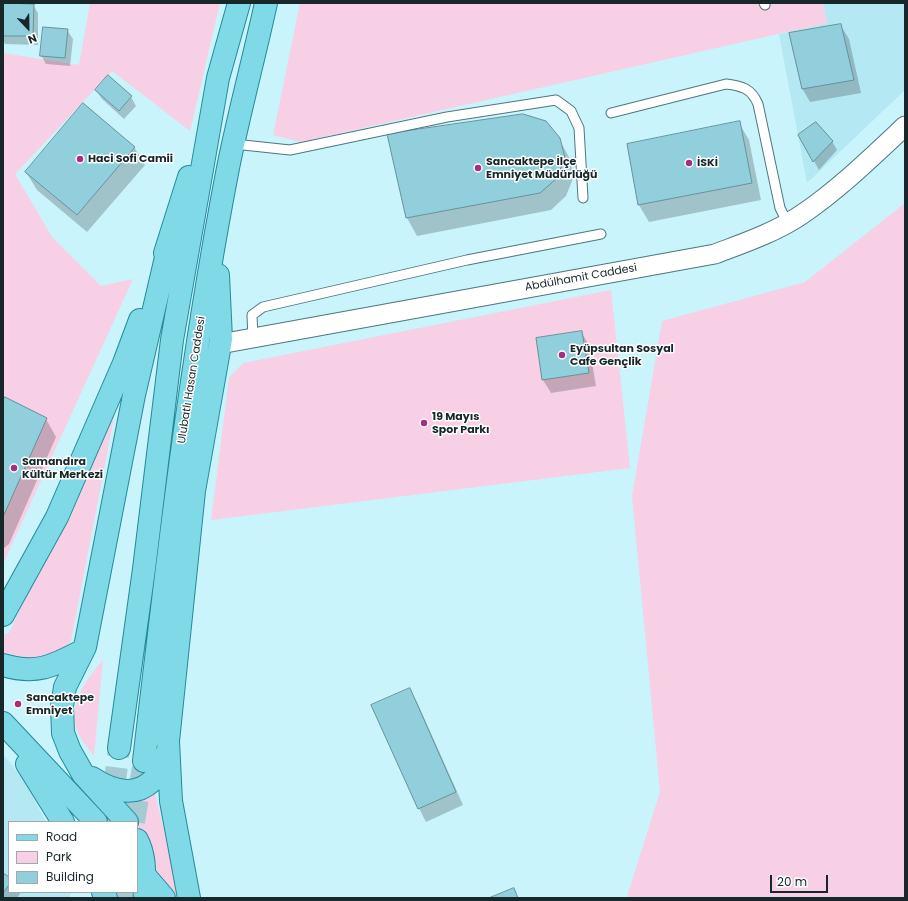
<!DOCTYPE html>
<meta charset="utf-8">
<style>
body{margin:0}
#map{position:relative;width:908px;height:901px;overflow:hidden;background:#c9f4fc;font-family:Poppins,sans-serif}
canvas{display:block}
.frame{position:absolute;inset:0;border:4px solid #17272a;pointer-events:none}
.legend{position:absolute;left:8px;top:821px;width:130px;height:72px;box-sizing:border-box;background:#fff;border:1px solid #a2a9aa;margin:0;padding:5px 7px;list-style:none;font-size:12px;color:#17272a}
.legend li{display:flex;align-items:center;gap:8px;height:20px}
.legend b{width:20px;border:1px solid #a2a9aa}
.north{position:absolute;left:8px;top:8px;width:40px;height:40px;-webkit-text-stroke:3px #fff;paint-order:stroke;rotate:158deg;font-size:11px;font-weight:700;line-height:16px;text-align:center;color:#17272a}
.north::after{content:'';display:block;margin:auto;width:14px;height:18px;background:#17272a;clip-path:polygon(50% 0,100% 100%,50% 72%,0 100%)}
.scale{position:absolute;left:770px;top:875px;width:58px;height:18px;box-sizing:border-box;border:2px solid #17272a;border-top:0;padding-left:5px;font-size:12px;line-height:14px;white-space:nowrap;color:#17272a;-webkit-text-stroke:3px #fff;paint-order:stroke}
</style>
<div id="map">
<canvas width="908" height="901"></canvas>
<div class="frame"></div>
<ul class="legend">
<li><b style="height:5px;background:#80d9e6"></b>Road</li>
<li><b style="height:11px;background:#f7d0e5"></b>Park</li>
<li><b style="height:11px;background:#90cfdb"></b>Building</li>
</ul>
<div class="north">N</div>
<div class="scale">20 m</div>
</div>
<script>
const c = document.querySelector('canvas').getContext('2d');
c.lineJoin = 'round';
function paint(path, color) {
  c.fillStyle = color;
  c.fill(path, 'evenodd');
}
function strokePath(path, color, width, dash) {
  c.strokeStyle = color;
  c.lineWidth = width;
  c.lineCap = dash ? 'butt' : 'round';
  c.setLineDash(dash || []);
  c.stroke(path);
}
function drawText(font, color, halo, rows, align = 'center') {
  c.font = font + ' Poppins,sans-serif';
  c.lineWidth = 3;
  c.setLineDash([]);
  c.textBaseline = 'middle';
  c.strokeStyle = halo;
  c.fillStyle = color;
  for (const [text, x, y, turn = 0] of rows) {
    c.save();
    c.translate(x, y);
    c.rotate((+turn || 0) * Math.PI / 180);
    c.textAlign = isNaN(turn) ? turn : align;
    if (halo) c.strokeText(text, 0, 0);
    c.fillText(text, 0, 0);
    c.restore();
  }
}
paint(new Path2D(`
 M 823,3 L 905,3 L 905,90 L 807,183 L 779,34 L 827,23 Z
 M 3,754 L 26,783 L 46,822 L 9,822 L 9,892 L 72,892 L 69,898 L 3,898 Z`), '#b4e8f2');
paint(new Path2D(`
 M 90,3 L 220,3 L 190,131 L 112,71 L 15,174 L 52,237 L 101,286 L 133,279 L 3,564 L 3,53 L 79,65 Z
 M 300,3 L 823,3 L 827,23 L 301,142 L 273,135 Z
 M 905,203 L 905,898 L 628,898 L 628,893 L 660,792 L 632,496 L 662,321 L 805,282 Z
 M 611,290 L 630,468 L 211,520 L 229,378 L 243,363 Z
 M 116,407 L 71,641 L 57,656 L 33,659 L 3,653 L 3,635 L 9,633 Z
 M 103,660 L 94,756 C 89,749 83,743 79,735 C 65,707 85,681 103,660 Z
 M 155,794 L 181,898 L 175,898 L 152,874 L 137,822 L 118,797 Z`), '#f7d0e5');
paint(new Path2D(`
 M 3,3 L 33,5 L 38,13 L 38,45 L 5,44 L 3,40 Z
 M 841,26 L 849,39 L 861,93 L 810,102 L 802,88 Z
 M 67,30 L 73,39 L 70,66 L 46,64 L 41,55 Z
 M 108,77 L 131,97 L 136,106 L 124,119 L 102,99 L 96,90 Z
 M 739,123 L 749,140 L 761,200 L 649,222 L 639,205 Z
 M 389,135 L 559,139 L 569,157 L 574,176 L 566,196 L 551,210 L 417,236 L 407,218 Z
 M 800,135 L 832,141 L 837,150 L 819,170 Z
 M 134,147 L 145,165 L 87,232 L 37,190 L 26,172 Z
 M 581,332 L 589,345 L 596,386 L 551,393 L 543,380 Z
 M 3,404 L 46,419 L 56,437 L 9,544 L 3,549 Z
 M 409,689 L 417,702 L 463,805 L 426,822 L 419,808 Z
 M 3,874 L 9,878 L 9,892 L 19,892 L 20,894 L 17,898 L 3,898 Z`), '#0003');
const building = new Path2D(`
 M 3,3 L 34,4 L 33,36 L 3,36 Z
 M 841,24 L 854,80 L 802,89 L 789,33 Z
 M 43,27 L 68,29 L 65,58 L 40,56 Z
 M 108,75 L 132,96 L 119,111 L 95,90 Z
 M 83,103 L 135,147 L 77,215 L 25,172 Z
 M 523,114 L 546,121 L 560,138 L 565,158 L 556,179 L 540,193 L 406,218 L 387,134 Z
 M 740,121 L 752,183 L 638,205 L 627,144 Z
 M 816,122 L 833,141 L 813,162 L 798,135 Z
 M 582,331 L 589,373 L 542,380 L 536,338 Z
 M 5,397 L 47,418 L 3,517 L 3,401 Z
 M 410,688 L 456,792 L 418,809 L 371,705 Z
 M 3,873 L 9,877 L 9,885 L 3,893 Z
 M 514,888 L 518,898 L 489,898 Z`);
paint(building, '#90cfdb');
strokePath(building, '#699199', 1);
strokePath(new Path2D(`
 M 110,822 L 119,748
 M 134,822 L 144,761
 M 123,898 L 124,892`), '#a5cbd2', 22, [22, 11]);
const service = new Path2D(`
 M 764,3 L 765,5
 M 611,113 L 726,84 C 742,86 751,88 758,104 L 780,208 L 787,222
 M 234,144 L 290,150 L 447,117 L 556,100 L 571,111 L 579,128 L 583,198
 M 253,339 L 252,315 L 263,307 L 467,260 L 601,234`);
const minor = new Path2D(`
 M 220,344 L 715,254 C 744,243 774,233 801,215 C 838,190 872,157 905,126`);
const primary = new Path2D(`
 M 165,253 L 189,177
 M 3,615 L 57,517 L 124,363 L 140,320
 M 3,665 C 37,675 53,666 82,651
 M 3,723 L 96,822
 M 119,748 L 144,569 L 172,340 L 218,78 L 239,3
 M 144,761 C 167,563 190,364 228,168 C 239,113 254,58 266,3
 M 27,764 L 63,822
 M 92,778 C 110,790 134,798 152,781 C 159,774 163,760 168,751
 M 127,822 L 83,774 L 70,751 L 63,733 L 62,706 L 65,687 L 85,647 L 134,395 L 170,240
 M 137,840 C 147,859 143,878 145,898
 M 140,870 L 164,898
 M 103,892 L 106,898
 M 189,898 L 171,801 L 168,741 L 194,491 L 221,339 L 218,275`);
strokePath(service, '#4f767e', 11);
strokePath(minor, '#4f767e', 21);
strokePath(primary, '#258a99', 24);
strokePath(service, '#fff', 9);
strokePath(minor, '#fff', 19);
strokePath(primary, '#80d9e6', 22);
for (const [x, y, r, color] of [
 [80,159,4,"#a92d7f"],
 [689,163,4,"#a92d7f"],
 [478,168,4,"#a92d7f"],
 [562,355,4,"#a92d7f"],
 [424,423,4,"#a92d7f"],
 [14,468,4,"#a92d7f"],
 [18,704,4,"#a92d7f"]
]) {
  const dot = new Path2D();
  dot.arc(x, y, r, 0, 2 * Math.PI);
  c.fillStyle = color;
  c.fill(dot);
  strokePath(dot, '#fff', 1.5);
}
drawText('bold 11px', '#17272a', '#fff', [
 ["Haci Sofi Camii",88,159],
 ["Sancaktepe İlçe",486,162],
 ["Emniyet Müdürlüğü",486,175],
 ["İSKİ",697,163],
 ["Eyüpsultan Sosyal",570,349],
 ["Cafe Gençlik",570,362],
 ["19 Mayıs",432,417],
 ["Spor Parkı",432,430],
 ["Samandıra",22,462],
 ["Kültür Merkezi",22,475],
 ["Sancaktepe",26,698],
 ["Emniyet",26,711]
], 'left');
drawText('11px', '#17272a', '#fff', [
 ["Abdülhamit Caddesi",581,278,-10],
 ["Ulubatlı Hasan Caddesi",192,380,-81]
]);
</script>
